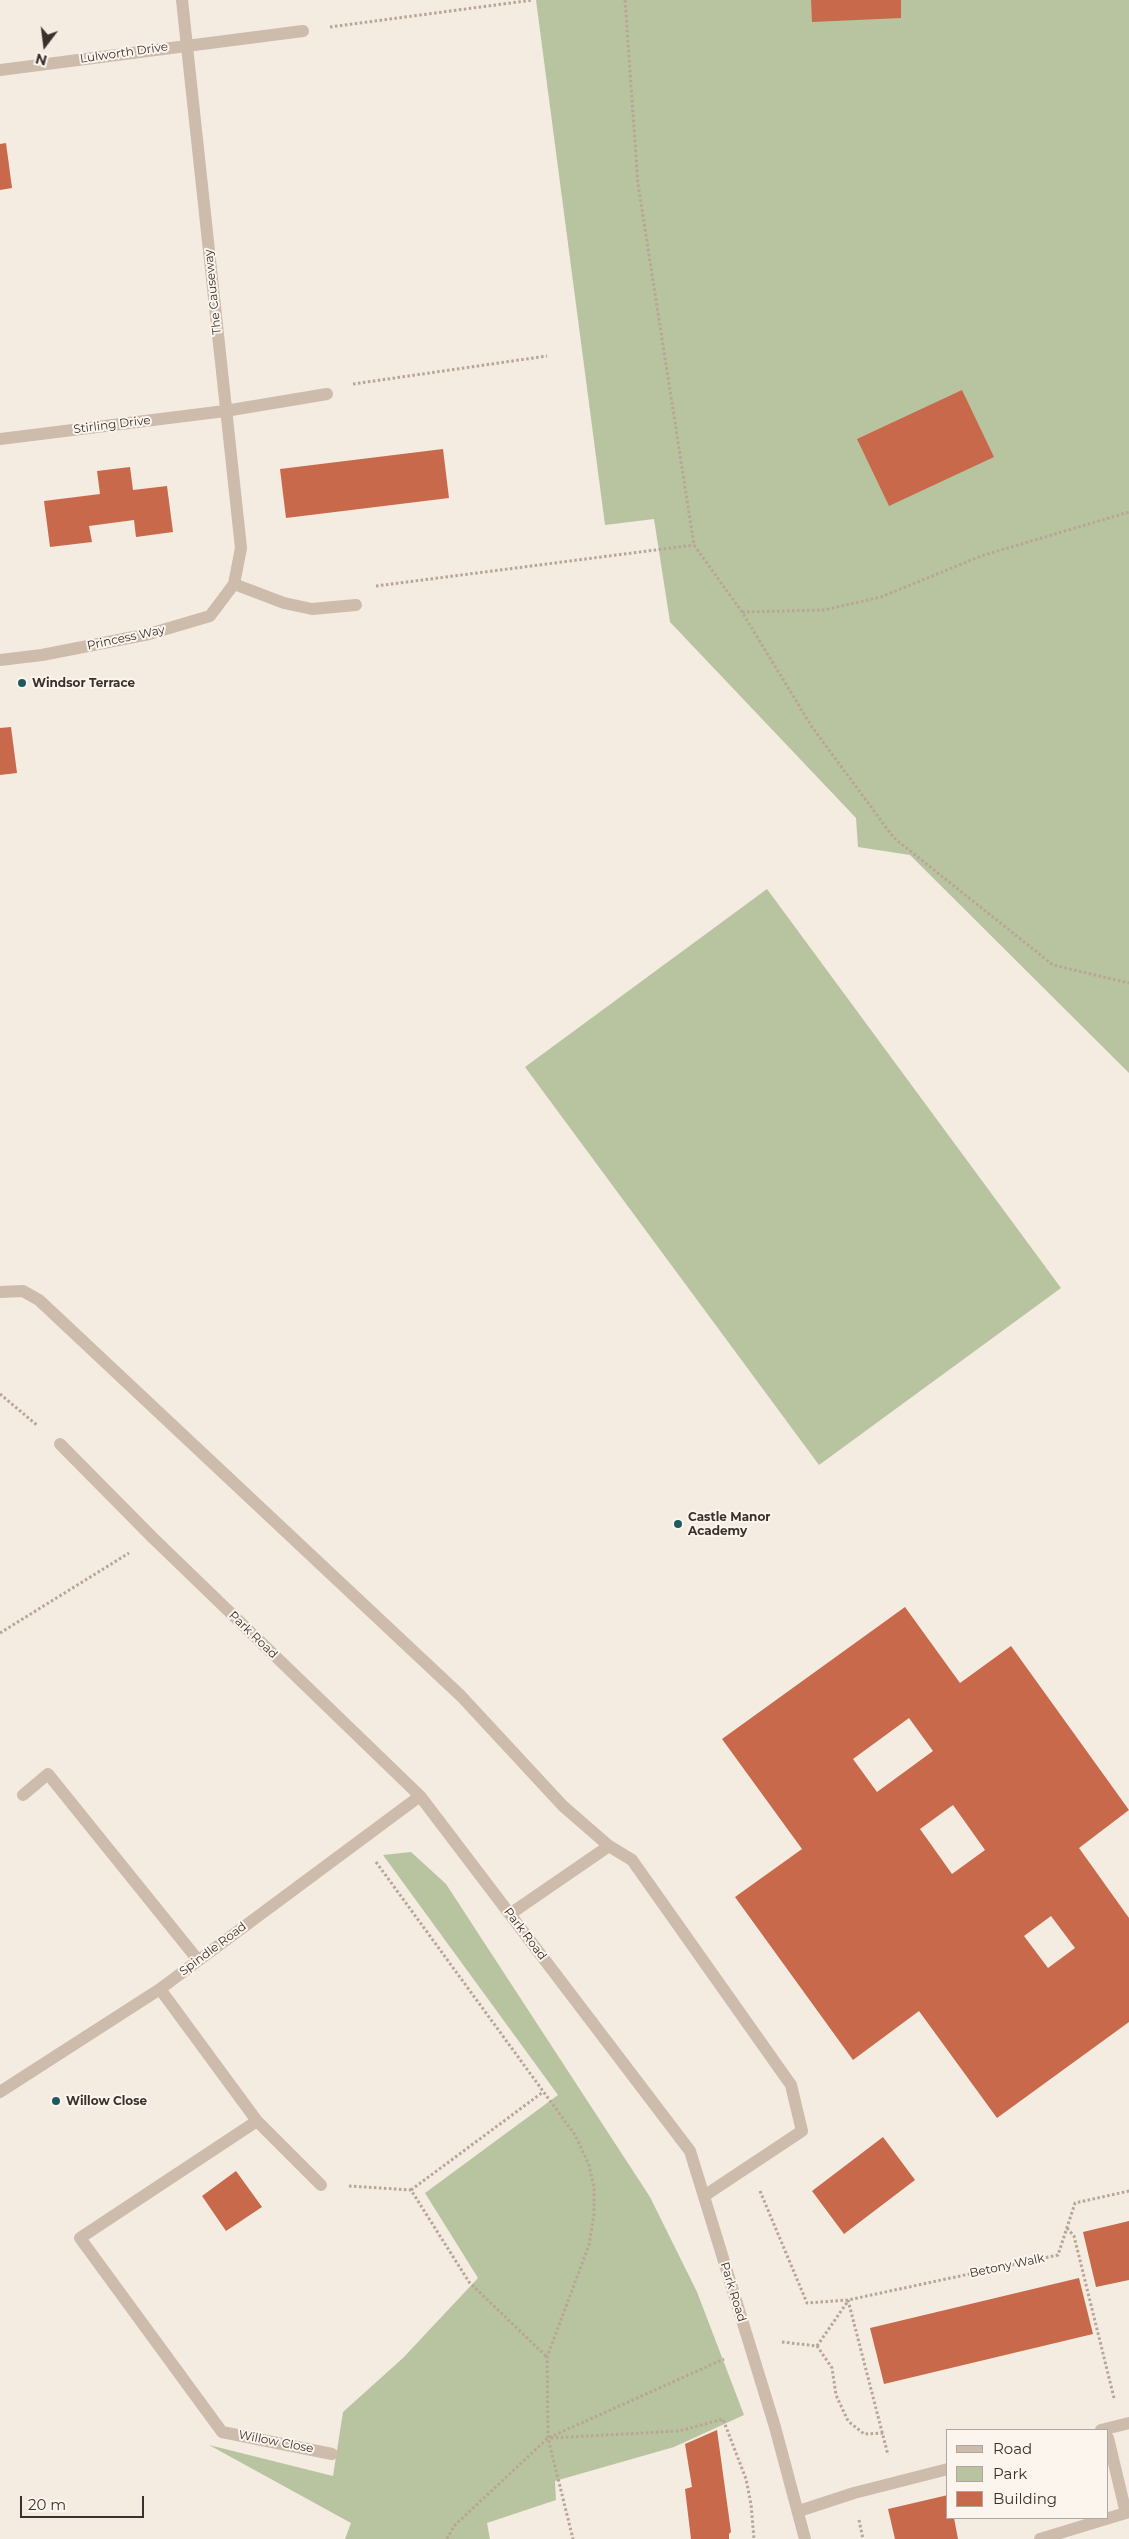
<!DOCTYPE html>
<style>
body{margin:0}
#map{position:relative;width:1129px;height:2539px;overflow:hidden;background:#f4ebe1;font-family:Montserrat,sans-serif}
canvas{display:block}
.legend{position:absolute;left:946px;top:2429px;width:162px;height:90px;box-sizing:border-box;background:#fbf5ee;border:1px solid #aea6a0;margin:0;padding:6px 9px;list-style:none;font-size:15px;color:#3b302b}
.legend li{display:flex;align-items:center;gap:10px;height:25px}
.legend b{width:25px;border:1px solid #aea6a0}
.north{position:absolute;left:20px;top:20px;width:50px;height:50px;-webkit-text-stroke:4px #fbf5ee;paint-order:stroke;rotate:195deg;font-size:14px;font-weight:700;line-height:20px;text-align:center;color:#3b302b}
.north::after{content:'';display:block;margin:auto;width:18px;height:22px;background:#3b302b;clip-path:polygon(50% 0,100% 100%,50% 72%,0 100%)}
.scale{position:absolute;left:20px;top:2496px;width:124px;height:22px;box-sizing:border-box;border:2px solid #3b302b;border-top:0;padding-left:6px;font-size:15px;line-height:18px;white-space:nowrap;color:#3b302b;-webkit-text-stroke:4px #fbf5ee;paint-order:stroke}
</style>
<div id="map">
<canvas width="1129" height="2539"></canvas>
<ul class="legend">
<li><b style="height:6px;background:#cdbbac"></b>Road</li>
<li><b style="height:14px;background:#b8c4a0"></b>Park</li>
<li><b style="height:14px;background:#c8694b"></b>Building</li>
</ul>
<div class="north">N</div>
<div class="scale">20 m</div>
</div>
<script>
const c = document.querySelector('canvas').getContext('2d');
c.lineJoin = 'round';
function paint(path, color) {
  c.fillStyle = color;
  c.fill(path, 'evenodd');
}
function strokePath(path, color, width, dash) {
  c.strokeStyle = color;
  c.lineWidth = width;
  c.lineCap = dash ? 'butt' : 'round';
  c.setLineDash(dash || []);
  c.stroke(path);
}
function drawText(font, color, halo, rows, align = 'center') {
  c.font = font + ' Montserrat,sans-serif';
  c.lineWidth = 4;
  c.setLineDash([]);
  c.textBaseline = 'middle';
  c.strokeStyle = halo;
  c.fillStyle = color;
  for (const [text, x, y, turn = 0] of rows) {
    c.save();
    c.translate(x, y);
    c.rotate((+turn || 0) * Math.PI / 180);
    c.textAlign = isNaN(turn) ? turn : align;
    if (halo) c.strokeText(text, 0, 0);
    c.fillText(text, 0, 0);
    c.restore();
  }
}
paint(new Path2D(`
 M 536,0 L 1129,0 L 1129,1073 L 910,855 L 858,847 L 856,818 L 670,622 L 654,519 L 605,525 Z
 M 767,889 L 1061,1288 L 819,1465 L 525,1067 Z
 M 411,1852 L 446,1884 L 650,2197 L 697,2292 L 744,2415 L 674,2447 L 555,2481 L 556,2500 L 487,2523 L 490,2539 L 345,2539 L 351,2523 L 209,2445 L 333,2476 L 343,2412 L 403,2358 L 478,2278 L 425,2193 L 558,2095 L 383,1855 Z`), '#b8c4a0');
paint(new Path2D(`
 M 811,0 L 901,0 L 901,18 L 812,22 Z
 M 6,143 L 12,188 L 0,190 L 0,144 Z
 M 962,390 L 994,457 L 889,506 L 857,439 Z
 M 443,449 L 449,498 L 286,518 L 280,469 Z
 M 130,467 L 133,490 L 167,486 L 173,532 L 136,537 L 134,520 L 89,526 L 92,542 L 50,547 L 44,501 L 100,494 L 97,471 Z
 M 11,727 L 17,773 L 0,775 L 0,728 Z
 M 905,1607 L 960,1683 L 1011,1646 L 1129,1810 L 1079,1848 L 1129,1918 L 1129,2022 L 997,2118 L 919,2011 L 853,2060 L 735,1897 L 802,1849 L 722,1739 ZM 909,1718 L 933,1751 L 877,1792 L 853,1759 ZM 953,1805 L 985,1850 L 952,1874 L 920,1829 ZM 1051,1916 L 1075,1948 L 1048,1968 L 1024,1936 Z
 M 883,2137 L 915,2180 L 844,2234 L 812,2191 Z
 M 236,2171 L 262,2207 L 226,2231 L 202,2196 Z
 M 1129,2221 L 1129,2280 L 1096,2287 L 1083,2232 Z
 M 1079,2278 L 1093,2334 L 884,2384 L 870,2328 Z
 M 717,2430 L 731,2532 L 729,2534 L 729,2539 L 691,2539 L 685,2489 L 692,2487 L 685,2444 Z
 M 948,2495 L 948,2518 L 954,2518 L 958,2539 L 895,2539 L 888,2509 Z`), '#c8694b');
strokePath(new Path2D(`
 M 625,0 L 638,184 L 694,545 L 742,612 L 812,727 L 894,838 L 1053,965 L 1129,983
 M 330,27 L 533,0
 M 353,384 L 547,356
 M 376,586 L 694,545
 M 742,612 L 824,610 L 881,597 L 981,556 L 1129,512
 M 0,1394 L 38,1426
 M 0,1633 L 129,1553
 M 376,1862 L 575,2135 L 589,2165 L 594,2187 L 594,2214 L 589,2245 L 547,2357 L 548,2438 L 573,2539
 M 349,2186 L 411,2190 L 469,2282 L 547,2357
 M 411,2190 L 543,2092
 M 760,2191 L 807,2303 L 848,2300 L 1058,2255 L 1075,2203 L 1129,2191
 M 1067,2228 L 1074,2236 L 1114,2398
 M 848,2300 L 888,2455
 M 782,2342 L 817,2346 L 832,2368 L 836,2395 L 848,2421 L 864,2434 L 884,2433
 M 817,2346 L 848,2301
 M 551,2438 L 679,2431 L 723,2419 L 746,2479 L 751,2504 L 754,2539
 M 859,2520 L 863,2539
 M 447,2539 L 454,2526 L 548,2438 L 724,2359`), '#b9a596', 3, [2.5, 2.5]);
strokePath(new Path2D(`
 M 0,70 L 303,31
 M 0,439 L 225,411 L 327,394
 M 234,584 L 284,603 L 312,609 L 356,605
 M 0,660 L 42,655 L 149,634 L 210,616 L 234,584 L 241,548 L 182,0
 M 0,1292 L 23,1291 L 39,1300 L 461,1696 L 563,1806 L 609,1846
 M 60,1444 L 153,1538 L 420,1796 L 690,2151 L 775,2427 L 805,2539
 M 23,1795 L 48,1774 L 198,1960
 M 510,1914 L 609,1846 L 632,1860 L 791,2085 L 802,2131 L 704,2196
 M 160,1989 L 257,2121 L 80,2238 L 222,2432 L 332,2454
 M 0,2092 L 160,1989 L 420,1796
 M 257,2121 L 321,2185
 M 1101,2430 L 1129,2423
 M 1108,2438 L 1126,2513
 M 799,2511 L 854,2493 L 948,2469
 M 1040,2539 L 1129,2512`), '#cdbbac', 12);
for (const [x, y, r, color] of [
 [22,683,5,"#1f5a5e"],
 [678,1524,5,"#1f5a5e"],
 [56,2101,5,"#1f5a5e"]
]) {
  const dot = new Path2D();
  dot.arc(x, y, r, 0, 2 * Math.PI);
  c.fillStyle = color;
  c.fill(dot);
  strokePath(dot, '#fbf5ee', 2);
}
drawText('12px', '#3b302b', '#fbf5ee', [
 ["Lulworth Drive",124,53,-8],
 ["The Causeway",213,292,-96],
 ["Stirling Drive",112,425,-7],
 ["Princess Way",126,638,-12],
 ["Park Road",253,1635,44],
 ["Park Road",525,1934,53],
 ["Spindle Road",213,1949,-37],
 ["Betony Walk",1007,2266,-12],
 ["Park Road",733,2292,73],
 ["Willow Close",276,2442,11]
]);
drawText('bold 12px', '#3b302b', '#fbf5ee', [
 ["Windsor Terrace",32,683],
 ["Castle Manor",688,1517],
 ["Academy",688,1531],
 ["Willow Close",66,2101]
], 'left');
</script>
